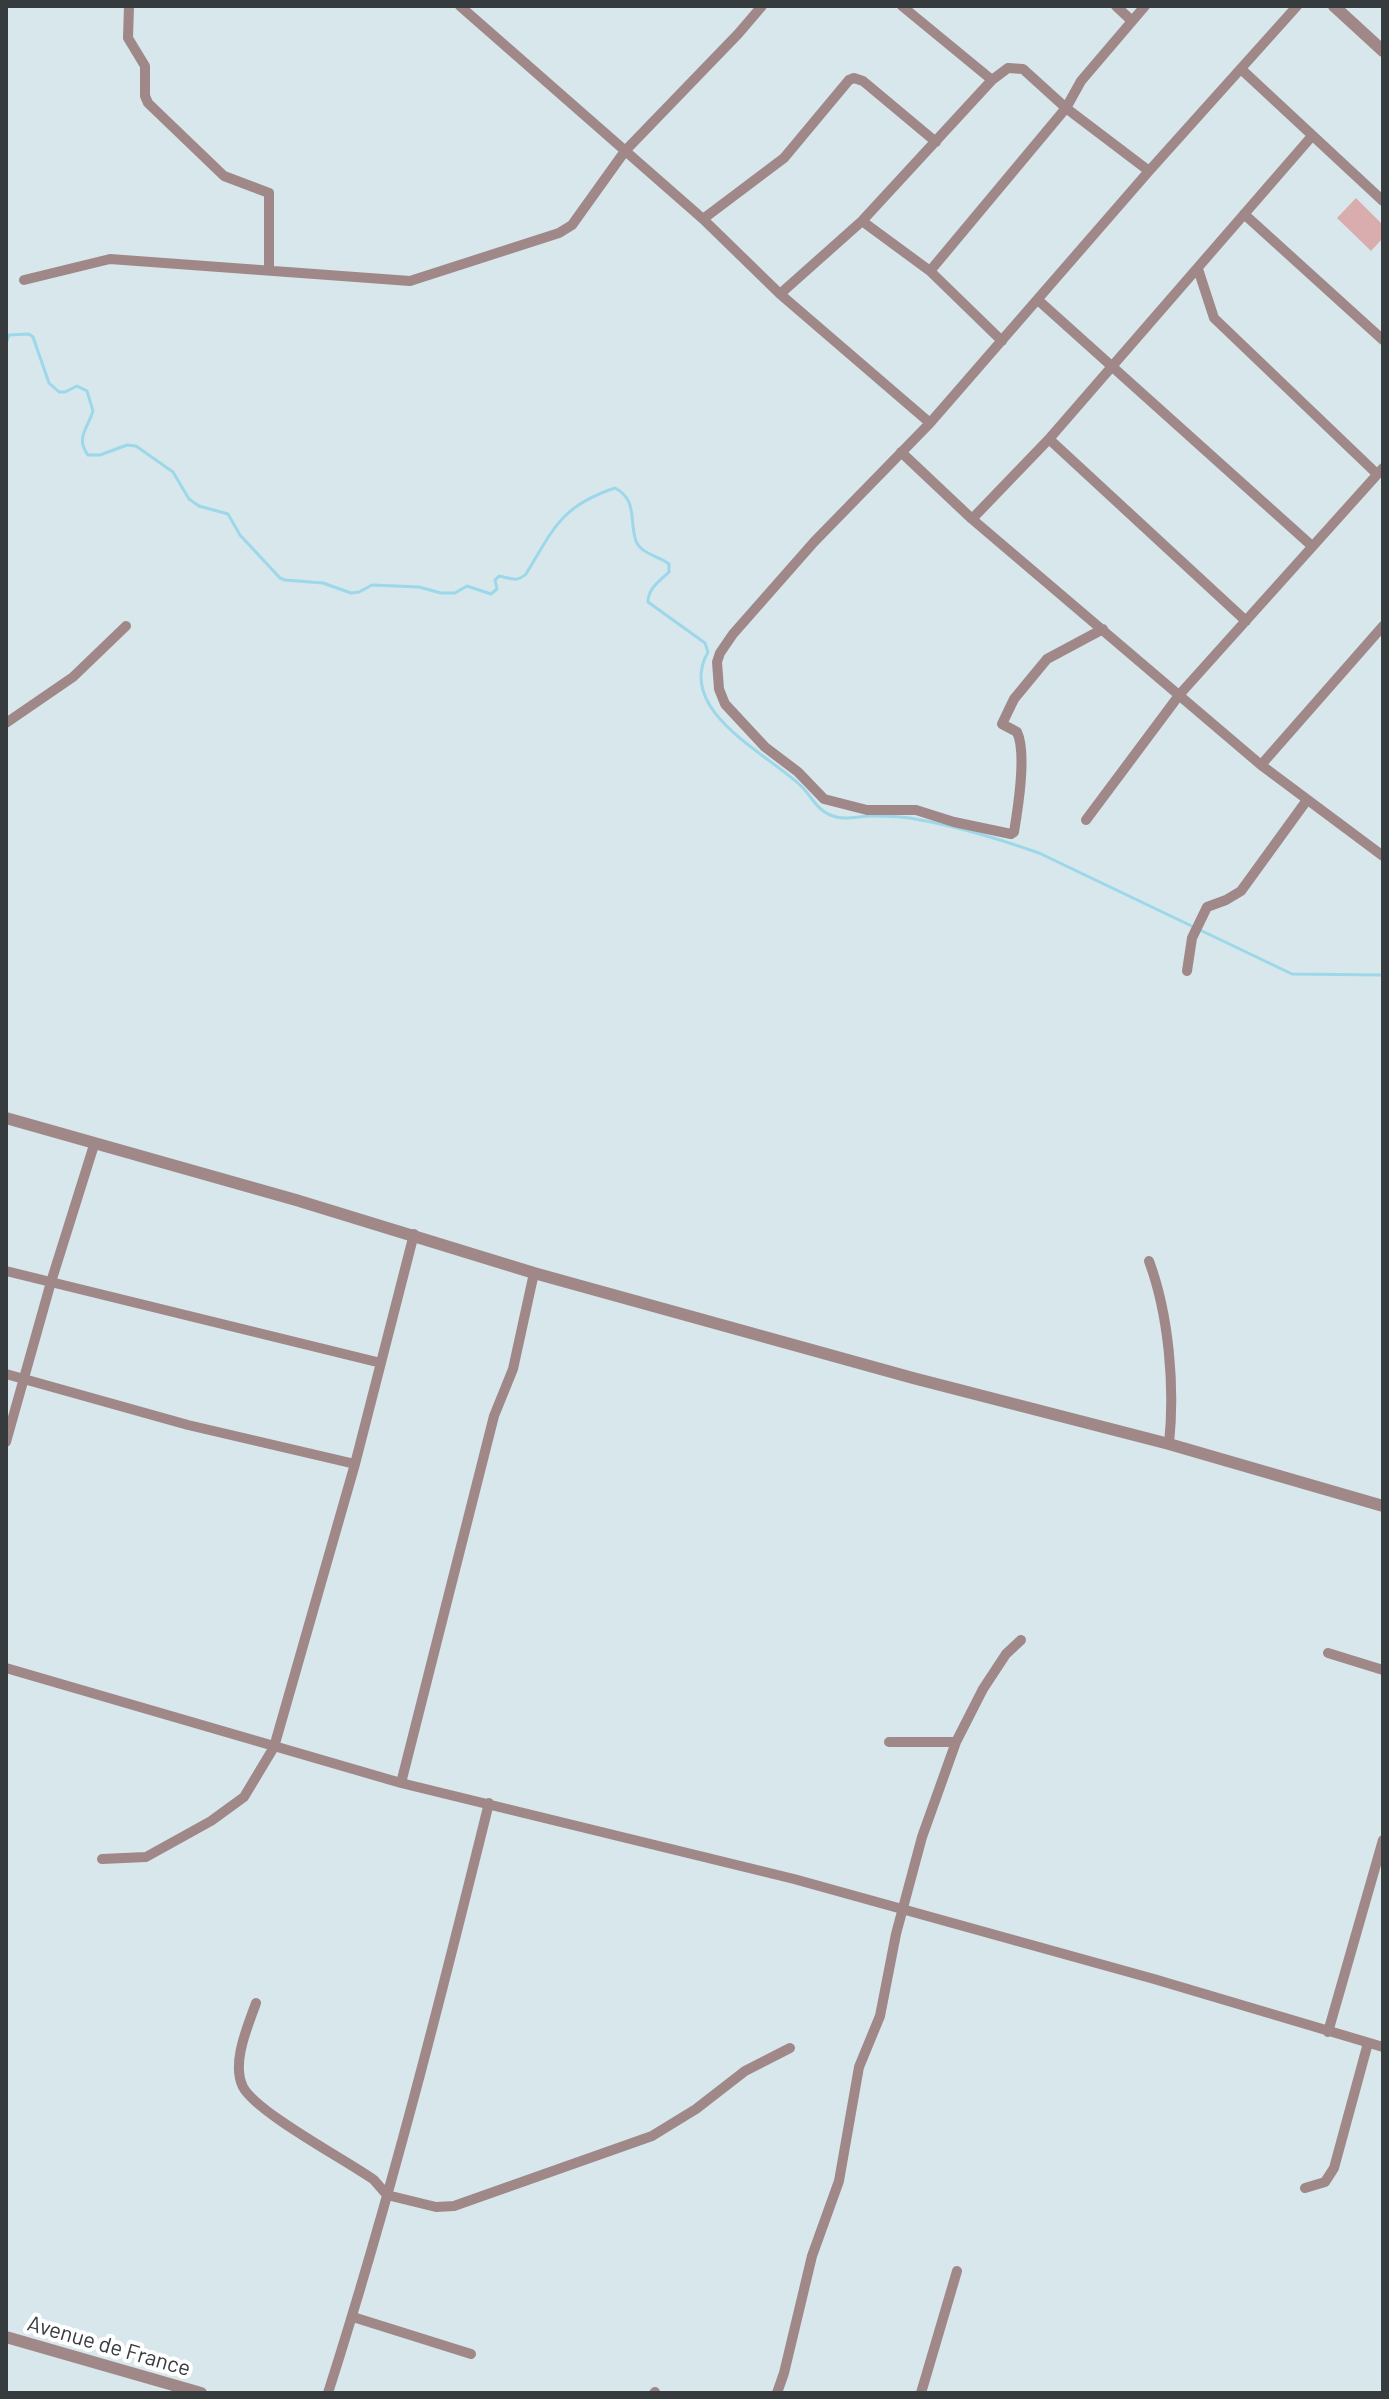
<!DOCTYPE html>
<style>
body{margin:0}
#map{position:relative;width:1389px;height:2399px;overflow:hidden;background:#d7e7ec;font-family:Barlow,sans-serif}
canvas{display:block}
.frame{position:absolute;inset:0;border:8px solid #363c3e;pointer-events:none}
</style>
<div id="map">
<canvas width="1389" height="2399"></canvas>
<div class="frame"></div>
</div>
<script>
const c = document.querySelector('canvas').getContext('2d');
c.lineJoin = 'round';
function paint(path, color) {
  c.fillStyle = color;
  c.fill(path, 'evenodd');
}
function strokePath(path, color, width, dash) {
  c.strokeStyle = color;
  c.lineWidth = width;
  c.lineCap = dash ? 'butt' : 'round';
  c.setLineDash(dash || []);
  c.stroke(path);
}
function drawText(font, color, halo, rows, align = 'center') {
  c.font = font + ' Barlow,sans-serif';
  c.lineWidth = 8;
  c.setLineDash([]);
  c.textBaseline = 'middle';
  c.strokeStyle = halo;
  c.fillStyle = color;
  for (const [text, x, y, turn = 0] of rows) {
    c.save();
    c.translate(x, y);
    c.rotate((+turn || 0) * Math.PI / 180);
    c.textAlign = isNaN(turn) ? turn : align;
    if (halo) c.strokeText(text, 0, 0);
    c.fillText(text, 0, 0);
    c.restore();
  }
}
paint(new Path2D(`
 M 1356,198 L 1383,225 L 1383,238 L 1371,251 L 1337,218 Z`), '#d9adad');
strokePath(new Path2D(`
 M 6,344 L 9,335 L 29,334 L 33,337 L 49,383 L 59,392 L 65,392 L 77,386 L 87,391 L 93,411 C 88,428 75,438 88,455 L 100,455 L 127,445 L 136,446 L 173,472 L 189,499 L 199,506 L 228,514 L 240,535 L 280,578 L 285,580 L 323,583 L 351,593 L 359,592 L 372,585 L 419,587 L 441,593 L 455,593 L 467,586 L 491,594 L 497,589 L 495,580 L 499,576 C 511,578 516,583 526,574 C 554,528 561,506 615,488 C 638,500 629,521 636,541 C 641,554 659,556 669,564 L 669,572 C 660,581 648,588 648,602 L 705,643 L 708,652 C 675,710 766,753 800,785 C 811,795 816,809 830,815 C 844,821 858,816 872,816 C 886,816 902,816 915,819 C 957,826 999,839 1039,853 L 1292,974 L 1383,975`), '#9cd8e9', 3);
strokePath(new Path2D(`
 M 129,6 L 128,38 L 145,66 L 145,96 L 148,103 L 224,176 L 269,193 L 269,269
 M 460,6 L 703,219 L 780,294 L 930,423
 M 902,6 L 992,80
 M 1116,6 L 1132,21
 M 1241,69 L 1383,201
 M 1244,214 L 1383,340
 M 703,219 L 784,158 L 849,80 L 854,78 L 863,81 L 936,142
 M 862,221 L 930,271 L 1002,341
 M 1198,269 L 1214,318 L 1377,474
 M 930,271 L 1066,108 L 1081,81 L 1145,6
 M 24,280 L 110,259 L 410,281 L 559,233 L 572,225 L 625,151 L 738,34 L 762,6
 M 780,294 L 862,221 L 992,80 L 1008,68 L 1023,69 L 1066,108 L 1149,171
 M 1038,300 L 1312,546
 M 1049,439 L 1246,621
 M 901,452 L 972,519 L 1261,765 L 1383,856
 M 972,519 L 1049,439 L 1312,136
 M 1103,629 L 1047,659 L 1014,699 L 1002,724 L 1017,732 C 1027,753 1018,808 1014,832 L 1011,834 L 954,822 L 916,810 L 867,810 L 824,799 L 798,772 L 765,747 L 725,704 L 719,689 L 717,662 L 720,653 L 733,634 L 814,542 L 930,423 L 1149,171 L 1297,6
 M 6,723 L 73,677 L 126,626
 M 1261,765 L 1383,626
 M 1086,820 L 1180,694 L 1383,468
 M 1187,971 L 1192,938 L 1207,907 L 1226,900 L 1241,891 L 1307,800
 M 1149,1261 C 1169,1315 1175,1387 1169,1444
 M 6,1271 L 381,1363
 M 6,1374 L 188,1425 L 355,1464
 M 6,1442 L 51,1282 L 94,1145
 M 1328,1653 L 1383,1670
 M 6,1668 L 401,1783 L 794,1879 L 1154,1979 L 1383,2047
 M 889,1742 L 956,1742
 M 401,1783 L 494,1416 L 513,1369 L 534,1273
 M 102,1859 L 146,1857 L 211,1821 L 244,1797 L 274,1747 L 355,1464 L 414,1234
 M 256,2003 C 248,2026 231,2063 243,2087 C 257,2113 346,2160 374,2180 L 387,2195 L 436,2207 L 454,2206 L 652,2136 L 696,2109 L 745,2071 L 790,2048
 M 1328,2032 L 1383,1840
 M 1305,2188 L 1325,2182 L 1334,2168 L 1368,2043
 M 353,2317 L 471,2354
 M 328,2393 C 390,2199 440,2001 489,1803
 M 654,2393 L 655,2392
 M 777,2393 L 784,2373 L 812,2256 L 839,2181 L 859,2067 L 880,2016 L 896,1934 L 922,1837 L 956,1742 L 983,1689 L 1006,1654 L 1021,1640
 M 921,2393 L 957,2271`), '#a08888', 10);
strokePath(new Path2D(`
 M 1334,6 L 1383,51
 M 6,1118 L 296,1200 L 534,1273 L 913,1378 L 1169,1444 L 1383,1506
 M 6,2337 L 201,2393`), '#a08888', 12);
drawText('22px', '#363c3e', '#fff', [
 ["Avenue de France",109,2346,16]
]);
</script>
